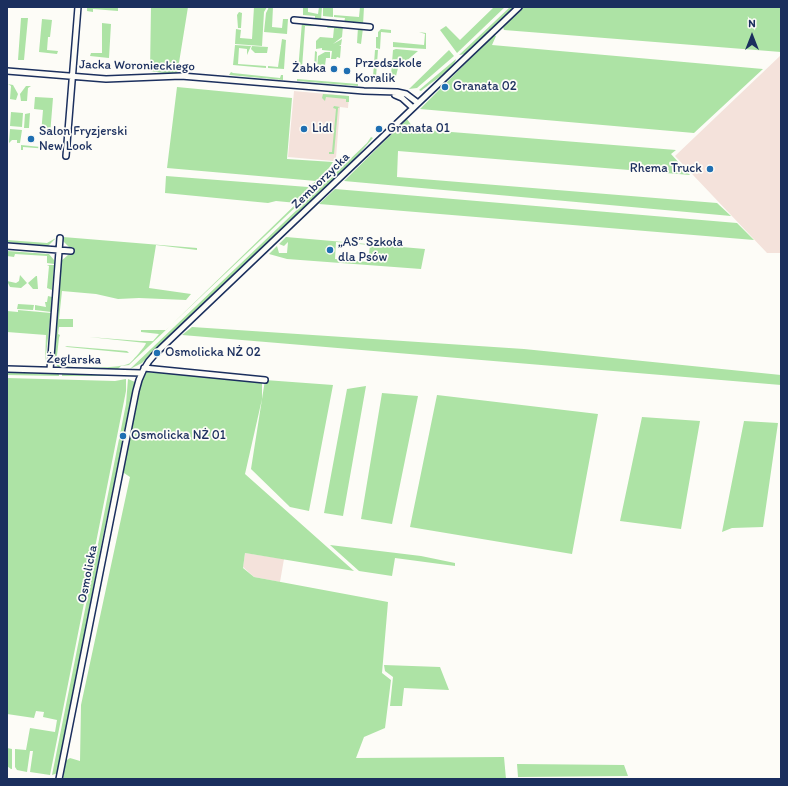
<!DOCTYPE html>
<meta charset="utf-8">
<style>
body{margin:0}
#map{position:relative;width:788px;height:786px;overflow:hidden;background:#fdfcf7;font-family:Itim,sans-serif}
canvas{display:block}
.frame{position:absolute;inset:0;border:8px solid #1b2f5e;pointer-events:none}
.north{position:absolute;left:732px;top:16px;width:40px;height:40px;-webkit-text-stroke:3px #fdfcf7;paint-order:stroke;rotate:0deg;font-size:11px;font-weight:700;line-height:16px;text-align:center;color:#1b2f5e}
.north::after{content:'';display:block;margin:auto;width:14px;height:18px;background:#1b2f5e;clip-path:polygon(50% 0,100% 100%,50% 72%,0 100%)}
</style>
<div id="map">
<canvas width="788" height="786"></canvas>
<div class="frame"></div>
<div class="north">N</div>
</div>
<script>
const c = document.querySelector('canvas').getContext('2d');
c.lineJoin = 'round';
function paint(path, color) {
  c.fillStyle = color;
  c.fill(path, 'evenodd');
}
function strokePath(path, color, width, dash) {
  c.strokeStyle = color;
  c.lineWidth = width;
  c.lineCap = dash ? 'butt' : 'round';
  c.setLineDash(dash || []);
  c.stroke(path);
}
function drawText(font, color, halo, rows, align = 'center') {
  c.font = font + ' Itim,sans-serif';
  c.lineWidth = 3.5;
  c.setLineDash([]);
  c.textBaseline = 'middle';
  c.strokeStyle = halo;
  c.fillStyle = color;
  for (const [text, x, y, turn = 0] of rows) {
    c.save();
    c.translate(x, y);
    c.rotate((+turn || 0) * Math.PI / 180);
    c.textAlign = isNaN(turn) ? turn : align;
    if (halo) c.strokeText(text, 0, 0);
    c.fillText(text, 0, 0);
    c.restore();
  }
}
paint(new Path2D(`
 M 781,55 L 781,253 L 767,253 L 675,156 Z
 M 294,91 L 349,96 L 348,108 L 340,107 L 336,158 L 333,161 L 288,157 Z
 M 245,553 L 284,559 L 280,582 L 254,577 L 243,567 Z`), '#f4e2db');
paint(new Path2D(`
 M 87,7 L 118,7 L 118,11 L 93,9 L 93,12 L 87,11 Z
 M 151,7 L 188,7 L 177,75 L 150,71 Z
 M 254,7 L 267,7 L 264,12 L 262,46 L 235,44 L 236,29 L 241,30 L 240,38 L 252,39 Z
 M 269,7 L 273,7 L 272,27 L 282,28 L 283,19 L 288,19 L 287,34 L 264,32 L 266,13 Z
 M 303,7 L 308,7 L 308,12 L 318,14 L 319,7 L 322,7 L 321,20 L 315,20 L 315,16 L 303,15 Z
 M 323,7 L 333,7 L 333,17 L 323,16 Z
 M 360,7 L 364,7 L 363,25 L 344,23 L 345,18 L 334,17 L 334,15 L 359,17 Z
 M 494,7 L 505,7 L 457,53 L 440,30 L 446,26 L 460,40 Z
 M 510,7 L 515,7 L 466,54 L 459,55 Z
 M 524,7 L 781,7 L 781,52 L 504,30 L 503,27 Z
 M 239,12 L 242,13 L 241,28 L 238,28 L 237,15 Z
 M 21,18 L 28,18 L 24,60 L 18,60 Z
 M 42,19 L 52,20 L 50,37 L 48,37 L 47,50 L 58,51 L 57,54 L 39,52 Z
 M 302,22 L 314,23 L 314,26 L 305,26 L 302,68 L 314,69 L 315,51 L 317,52 L 316,72 L 298,71 Z
 M 102,23 L 111,24 L 109,58 L 90,56 L 91,53 L 102,53 Z
 M 329,25 L 343,26 L 342,37 L 333,44 L 342,39 L 341,45 L 339,45 L 341,46 L 340,58 L 337,57 L 336,59 L 331,59 L 332,51 L 322,50 L 322,48 L 316,49 L 316,41 L 320,37 L 333,38 L 334,28 L 327,28 Z
 M 358,27 L 363,28 L 361,44 L 357,43 Z
 M 381,29 L 391,30 L 391,33 L 381,32 L 380,49 L 376,48 L 376,37 L 378,37 L 378,32 Z
 M 419,32 L 426,33 L 426,49 L 393,47 L 393,42 L 424,45 L 425,34 Z
 M 494,35 L 496,36 L 492,45 L 763,69 L 694,133 L 420,109 Z
 M 282,39 L 286,40 L 284,69 L 268,68 L 268,66 L 278,67 Z
 M 235,45 L 251,46 L 247,55 L 247,49 L 239,48 L 238,64 L 266,66 L 266,68 L 233,65 Z
 M 252,46 L 268,47 L 267,53 L 255,53 L 251,49 Z
 M 396,49 L 418,51 L 398,68 L 396,76 L 391,75 L 393,50 Z
 M 375,50 L 378,50 L 376,77 L 373,77 Z
 M 449,50 L 454,56 L 417,88 L 409,89 Z
 M 325,52 L 330,52 L 330,58 L 326,58 L 324,73 L 323,71 L 317,70 L 318,56 Z
 M 456,59 C 455,68 429,84 421,91 L 419,90 Z
 M 231,72 L 233,73 L 280,78 L 281,75 L 283,75 L 283,80 L 229,75 Z
 M 297,79 L 358,84 L 358,86 L 297,81 Z
 M 8,84 L 13,85 L 18,94 L 16,100 L 10,99 L 11,86 Z
 M 26,86 L 31,86 L 28,88 L 27,101 L 21,101 L 20,94 Z
 M 177,87 L 292,98 L 287,159 L 333,162 L 321,180 L 323,181 L 129,365 L 121,366 L 118,369 L 58,367 L 54,362 L 61,261 L 68,255 L 72,254 L 73,247 L 69,247 L 63,241 L 63,237 L 197,248 L 197,250 L 156,245 L 149,288 L 191,294 L 186,300 L 139,298 L 118,299 L 96,294 L 62,291 L 59,319 L 73,319 L 73,327 L 59,327 L 58,334 L 60,335 L 59,338 L 56,364 C 64,369 123,369 130,363 C 133,360 145,347 146,343 L 89,337 L 140,341 L 153,341 L 159,334 L 141,332 L 141,330 L 166,330 L 297,203 L 276,201 L 268,203 L 165,193 L 166,176 L 308,187 L 316,181 L 167,168 Z
 M 323,94 L 349,96 L 349,102 L 346,102 L 346,99 L 326,97 L 325,101 L 322,98 Z
 M 35,97 L 53,98 L 50,135 L 41,134 L 43,110 L 34,109 Z
 M 334,106 L 340,107 L 338,108 L 334,154 L 329,154 L 329,152 L 332,152 L 336,109 L 333,108 Z
 M 11,112 L 23,113 L 22,127 L 10,126 Z
 M 30,113 L 29,128 L 24,128 L 25,114 Z
 M 407,119 L 414,129 L 676,150 L 671,154 L 690,175 L 398,151 L 397,177 L 717,203 L 731,216 L 344,181 Z
 M 10,129 L 22,130 L 20,143 L 17,143 L 17,140 L 12,140 L 9,143 Z
 M 371,137 L 373,138 L 350,164 L 142,363 L 130,369 L 367,143 Z
 M 21,145 L 61,149 L 61,150 L 23,147 L 23,150 L 21,150 Z
 M 335,189 L 737,223 L 754,240 L 319,204 Z
 M 286,237 L 425,249 L 421,269 L 287,259 L 269,254 L 277,246 L 279,253 L 287,253 L 288,242 L 284,246 L 279,244 ZM 336,242 L 370,245 L 368,262 L 335,259 Z
 M 56,238 L 48,246 L 7,242 L 7,240 L 47,243 Z
 M 7,251 L 49,254 L 54,260 L 54,264 L 47,263 L 47,256 L 15,254 L 14,257 L 7,256 Z
 M 47,265 L 54,265 L 52,290 L 47,288 L 49,266 Z
 M 20,275 L 27,283 L 21,288 L 10,287 L 7,281 L 16,283 L 19,281 Z
 M 36,276 L 37,276 L 38,289 L 33,289 L 28,283 Z
 M 48,296 L 52,297 L 51,312 L 35,310 L 35,305 L 46,307 L 45,302 L 47,302 Z
 M 18,304 L 34,305 L 33,310 L 17,309 Z
 M 18,310 L 51,313 L 45,363 L 46,335 L 7,332 L 7,311 L 18,312 Z
 M 192,327 L 524,349 L 781,375 L 781,385 L 182,335 Z
 M 65,346 L 127,351 L 129,353 L 67,347 Z
 M 7,372 L 59,373 L 59,376 L 7,375 Z
 M 146,372 L 262,380 L 262,399 L 245,474 L 354,571 L 245,553 L 243,568 L 254,577 L 388,602 L 382,673 L 391,680 L 385,728 L 364,737 L 356,758 L 504,757 L 506,779 L 63,779 L 65,761 L 70,758 L 80,761 L 81,705 L 130,477 L 121,471 L 140,385 Z
 M 62,373 L 126,374 L 126,376 L 62,376 Z
 M 7,378 L 115,381 L 126,379 L 126,391 L 50,775 L 30,772 L 33,751 L 30,751 L 27,772 L 17,770 L 15,767 L 15,749 L 26,750 L 30,728 L 55,732 L 57,720 L 43,717 L 44,712 L 36,711 L 34,718 L 7,714 Z
 M 128,379 L 135,382 L 103,536 L 58,773 L 52,775 L 126,404 Z
 M 265,380 L 333,385 L 309,511 L 290,507 L 251,469 Z
 M 366,386 L 343,516 L 324,513 L 347,389 Z
 M 382,393 L 418,396 L 392,524 L 361,519 Z
 M 437,395 L 598,414 L 572,554 L 410,527 Z
 M 642,417 L 700,421 L 681,529 L 620,521 Z
 M 744,421 L 778,423 L 763,527 L 732,528 L 722,532 Z
 M 330,545 L 421,556 L 455,563 L 455,566 L 395,558 L 392,576 L 359,571 Z
 M 384,665 L 440,667 L 449,690 L 404,688 L 402,706 L 390,706 L 393,677 L 385,671 Z
 M 7,748 L 12,749 L 12,769 L 11,769 L 7,766 Z
 M 517,764 L 624,765 L 628,776 L 518,777 Z`), '#ade3a5');
const minor = new Path2D(`
 M 294,20 L 370,27
 M 7,71 L 106,79 L 181,76 L 364,91 L 397,92 L 406,94 L 418,103
 M 395,95 L 402,98 L 413,108
 M 66,156 L 78,7
 M 7,246 L 71,251
 M 144,368 L 265,380
 M 7,369 L 141,373
 M 50,370 L 60,238
 M 59,779 L 136,391 C 139,376 145,364 156,353 L 519,7`);
strokePath(minor, '#1b2f5e', 8);
strokePath(minor, '#fdfcf7', 5);
for (const [x, y, r, color] of [
 [334,69,4,"#1f6fb2"],
 [347,71,4,"#1f6fb2"],
 [445,87,4,"#1f6fb2"],
 [304,129,4,"#1f6fb2"],
 [379,129,4,"#1f6fb2"],
 [31,139,4,"#1f6fb2"],
 [710,169,4,"#1f6fb2"],
 [330,250,4,"#1f6fb2"],
 [157,353,4,"#1f6fb2"],
 [123,436,4,"#1f6fb2"]
]) {
  const dot = new Path2D();
  dot.arc(x, y, r, 0, 2 * Math.PI);
  c.fillStyle = color;
  c.fill(dot);
  strokePath(dot, '#fdfcf7', 1.5);
}
drawText('13px', '#1b2f5e', '#fdfcf7', [
 ["Przedszkole",355,64],
 ["Koralik",355,79],
 ["Żabka",326,69,"right"],
 ["Granata 02",453,87],
 ["Lidl",312,129],
 ["Granata 01",387,129],
 ["Salon Fryzjerski",39,132],
 ["New Look",39,147],
 ["Rhema Truck",702,169,"right"],
 ["„AS” Szkoła",338,243],
 ["dla Psów",338,258],
 ["Osmolicka NŻ 02",165,353],
 ["Osmolicka NŻ 01",131,436]
], 'left');
drawText('13px', '#1b2f5e', '#fdfcf7', [
 ["Jacka Woronieckiego",137,66,1],
 ["Zemborzycka",321,181,-44],
 ["Żeglarska",74,360,1],
 ["Osmolicka",88,574,-79]
]);
</script>
